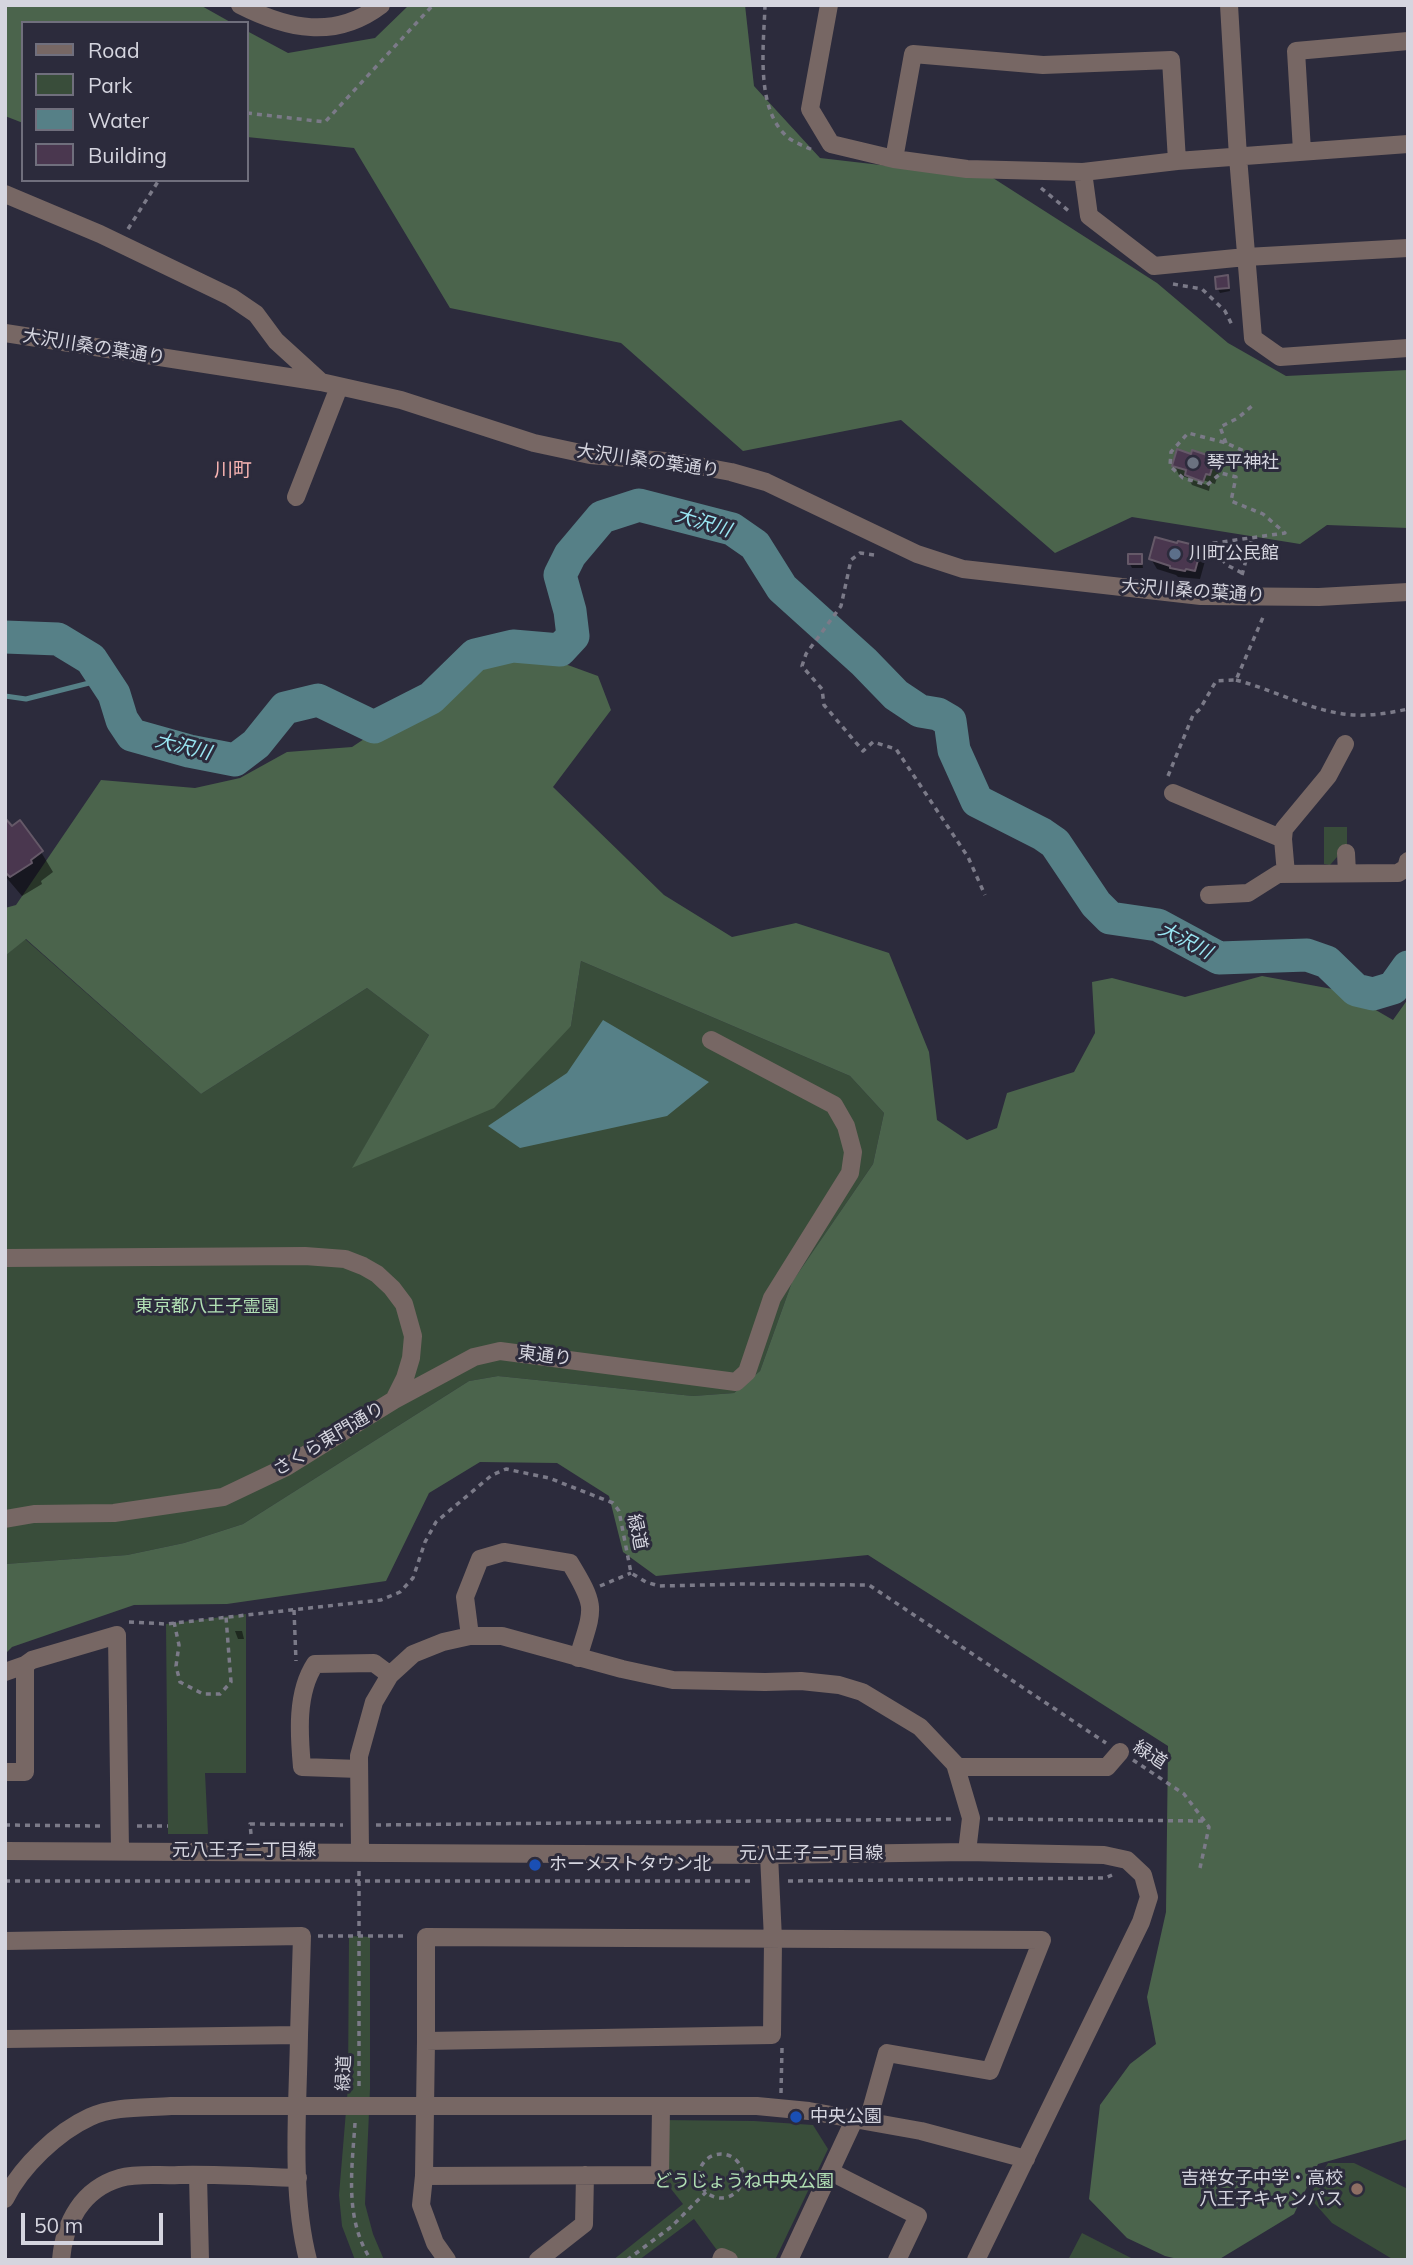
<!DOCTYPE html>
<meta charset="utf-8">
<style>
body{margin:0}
#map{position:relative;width:1413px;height:2265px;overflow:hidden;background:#2c2b3c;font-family:Mulish,sans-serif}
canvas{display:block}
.frame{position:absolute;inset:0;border:7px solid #d5d5df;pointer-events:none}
.legend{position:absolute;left:21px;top:21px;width:228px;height:161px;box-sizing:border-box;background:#2c2b3c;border:2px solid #706f7d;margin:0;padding:9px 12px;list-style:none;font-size:21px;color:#d5d5df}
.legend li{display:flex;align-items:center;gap:14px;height:35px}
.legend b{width:35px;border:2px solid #706f7d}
.scale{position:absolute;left:21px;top:2213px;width:142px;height:32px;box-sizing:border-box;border:4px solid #d5d5df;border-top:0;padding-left:9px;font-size:21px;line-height:24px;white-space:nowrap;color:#d5d5df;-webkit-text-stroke:5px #2c2b3c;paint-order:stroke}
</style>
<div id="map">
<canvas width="1413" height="2265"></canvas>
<div class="frame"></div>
<ul class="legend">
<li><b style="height:9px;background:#776764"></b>Road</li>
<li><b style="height:19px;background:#394d3a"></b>Park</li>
<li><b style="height:19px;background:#568087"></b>Water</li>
<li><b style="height:19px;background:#4a374f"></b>Building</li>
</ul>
<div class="scale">50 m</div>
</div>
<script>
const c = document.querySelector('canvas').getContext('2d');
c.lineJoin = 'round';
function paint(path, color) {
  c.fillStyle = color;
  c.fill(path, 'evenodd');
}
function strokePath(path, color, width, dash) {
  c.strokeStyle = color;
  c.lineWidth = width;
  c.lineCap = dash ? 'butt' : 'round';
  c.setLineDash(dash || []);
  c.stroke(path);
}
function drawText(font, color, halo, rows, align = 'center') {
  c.font = font + ' Mulish,"Noto Sans JP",sans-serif';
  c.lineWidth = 6;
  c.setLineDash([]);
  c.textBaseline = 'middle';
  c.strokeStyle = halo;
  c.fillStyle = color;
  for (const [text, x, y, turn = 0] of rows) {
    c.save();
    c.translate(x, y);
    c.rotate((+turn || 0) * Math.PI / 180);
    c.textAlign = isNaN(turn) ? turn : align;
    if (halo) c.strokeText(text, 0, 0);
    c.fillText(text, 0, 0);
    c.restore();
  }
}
paint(new Path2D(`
 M 1324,827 L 1347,827 L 1347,849 L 1338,850 L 1337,857 L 1330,865 L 1324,864 Z
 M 25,939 L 201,1094 L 367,988 L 429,1035 L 353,1167 L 571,1026 L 581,961 L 850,1076 L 884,1113 L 873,1164 L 792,1282 L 760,1371 L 734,1393 L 693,1396 L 498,1376 L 469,1381 L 243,1524 L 184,1543 L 127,1555 L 5,1564 L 5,956 Z
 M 246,1614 L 246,1773 L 205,1773 L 208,1834 L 168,1834 L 166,1624 Z
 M 349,1936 L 370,1937 L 370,2089 L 365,2204 L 373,2234 L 384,2260 L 355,2260 L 342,2226 L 339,2195 L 348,2087 Z
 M 660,2120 L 754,2121 L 813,2125 L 828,2149 L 775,2260 L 729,2260 L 722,2257 L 694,2219 L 639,2260 L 613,2260 L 683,2204 L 660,2175 Z
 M 1328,2163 L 1354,2163 L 1408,2189 L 1408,2260 L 1394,2260 L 1332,2223 L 1309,2197 Z
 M 1082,2233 L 1135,2260 L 1068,2260 Z`), '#394d3a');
paint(new Path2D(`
 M 5,5 L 200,5 L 232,23 L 23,23 L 23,123 L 5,116 Z
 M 409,5 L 745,5 L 754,86 L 820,158 L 993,178 L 1157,283 L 1228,343 L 1286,376 L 1408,370 L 1408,528 L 1327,525 L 1300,544 L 1132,517 L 1055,553 L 901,420 L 743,451 L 621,343 L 450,308 L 354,148 L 247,137 L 247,31 L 288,53 L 375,38 Z
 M 491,655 L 554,660 L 598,676 L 611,710 L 553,787 L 664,895 L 732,937 L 796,923 L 889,953 L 929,1052 L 937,1120 L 967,1140 L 997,1128 L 1007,1093 L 1074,1072 L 1095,1033 L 1092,982 L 1112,978 L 1185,997 L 1262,976 L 1343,991 L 1393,1020 L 1408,999 L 1408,2139 L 1318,2164 L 1294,2214 L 1218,2260 L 1182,2260 L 1165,2256 L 1127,2238 L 1089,2199 L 1100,2105 L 1130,2064 L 1156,2044 L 1147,1997 L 1166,1912 L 1168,1746 L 868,1555 L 656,1576 L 623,1552 L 609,1496 L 557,1463 L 480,1462 L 429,1493 L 386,1581 L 227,1604 L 134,1605 L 12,1647 L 5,1654 L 5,1564 L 127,1555 L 184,1543 L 243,1524 L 469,1381 L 498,1376 L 693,1396 L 734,1393 L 760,1371 L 792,1282 L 873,1164 L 884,1113 L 850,1076 L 581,961 L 571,1026 L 494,1108 L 352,1168 L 429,1035 L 367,988 L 201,1094 L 26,939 L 5,956 L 5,908 L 16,905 L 101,780 L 195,788 L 240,778 L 287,752 L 352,747 Z`), '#4b644c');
paint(new Path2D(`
 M 603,1020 L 709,1082 L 667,1116 L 520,1148 L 488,1126 L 567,1073 Z`), '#568087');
paint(new Path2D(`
 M 1227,277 L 1230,291 L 1220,293 L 1218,289 Z
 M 1193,456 L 1209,457 L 1219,472 L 1215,484 L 1188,475 L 1188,478 L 1179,475 L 1174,465 Z
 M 1189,479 L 1210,486 L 1209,491 L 1192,485 Z
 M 1196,547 L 1205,561 L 1200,579 L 1178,577 L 1176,575 L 1157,569 L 1151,559 Z
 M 1141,555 L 1143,568 L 1132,568 L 1130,564 Z
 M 5,821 L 41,852 L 53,872 L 41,881 L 42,884 L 22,896 L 5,876 Z
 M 235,1631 L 242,1631 L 244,1639 L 238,1639 Z`), '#0007');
strokePath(new Path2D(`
 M 5,696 L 26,699 L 105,679`), '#568087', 5);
strokePath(new Path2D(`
 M 5,637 L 58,639 L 91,659 L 114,694 L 122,720 L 132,735 L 189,751 L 235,760 L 256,744 L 285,708 L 318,700 L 374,727 L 431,698 L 475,655 L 513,646 L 560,650 L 573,636 L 570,611 L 560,575 L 570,555 L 602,517 L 639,505 L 732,529 L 755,545 L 782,588 L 864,662 L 896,695 L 920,711 L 938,714 L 950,721 L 954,750 L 977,801 L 1042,834 L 1055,843 L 1096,904 L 1110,918 L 1158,925 L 1219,958 L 1307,955 L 1327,962 L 1356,990 L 1373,994 L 1393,988 L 1408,967`), '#568087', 33);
const building = new Path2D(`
 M 1228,275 L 1229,288 L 1216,289 L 1215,277 Z
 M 1177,449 L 1191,454 L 1192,450 L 1210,456 L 1209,459 L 1214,461 L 1210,475 L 1206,474 L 1203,482 L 1185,475 L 1186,470 L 1172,466 Z
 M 1155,537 L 1177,543 L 1178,541 L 1198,546 L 1197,548 L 1201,549 L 1195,571 L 1186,569 L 1185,571 L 1170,568 L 1170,566 L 1149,559 Z
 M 1128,554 L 1142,554 L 1142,564 L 1128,564 Z
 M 5,818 L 12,826 L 20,820 L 43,851 L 31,860 L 32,863 L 10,877 L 5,872 Z`);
paint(building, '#4a374f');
strokePath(building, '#655968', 2);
strokePath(new Path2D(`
 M 765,5 C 764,44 754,112 790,139 C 798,144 806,147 815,151
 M 247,113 L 325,122 L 433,5
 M 1041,188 L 1070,212
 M 128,229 L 159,180
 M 1173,284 L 1202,289 L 1225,311 L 1233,327
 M 1226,443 L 1220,427 L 1238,418 L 1252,406
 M 874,555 L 860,553 L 851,560 L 841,606 L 806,654 L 802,666 L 822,689 L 824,705 L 863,751 L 873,742 L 896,749 L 968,857 L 985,895
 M 1242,573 L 1227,565 L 1208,544 L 1285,533 L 1263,514 L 1231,501 L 1236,477 L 1221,473 L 1207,485 L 1183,478 L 1170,466 L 1171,452 L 1188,433 L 1226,443 L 1255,456
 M 1242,575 L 1252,538
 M 1236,680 C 1275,690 1312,712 1353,715 C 1371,716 1390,713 1408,709
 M 1168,776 L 1193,715 L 1200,709 L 1216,681 L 1236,680 L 1264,615
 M 600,1586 L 631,1573
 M 294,1610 L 296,1661
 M 129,1622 L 166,1624 L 381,1600 L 400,1592 L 413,1578 L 425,1542 L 436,1522 L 492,1475 L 506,1469 L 549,1478 L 613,1503 L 619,1511 L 631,1573 L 646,1582 L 659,1586 L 744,1584 L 869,1585 L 1106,1743
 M 174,1622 L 179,1645 L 176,1666 L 180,1682 L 203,1694 L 220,1694 L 231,1682 L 226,1617
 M 1133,1760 L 1184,1794 L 1209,1827 L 1200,1868
 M 988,1819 L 1204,1821
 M 5,1825 L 101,1826
 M 376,1825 L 952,1819
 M 137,1826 L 168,1826
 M 251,1834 L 250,1824 L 343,1825
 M 359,1871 L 359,2088
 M 5,1881 L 752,1881
 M 788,1881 L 1105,1878 L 1112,1875
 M 318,1936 L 408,1936
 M 781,2093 L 782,2048
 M 355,2123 C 352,2169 344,2219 371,2260
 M699 2176a22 22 0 1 1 44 0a22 22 0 1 1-44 0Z
 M 627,2260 L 671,2227 L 706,2192`), '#7b7a88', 3.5, [5, 5]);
strokePath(new Path2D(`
 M 240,5 C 287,29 335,40 381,5
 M 829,5 L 810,109 L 831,144 L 894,159 L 967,169 L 1083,172 L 1177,161 L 1408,144
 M 1229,5 L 1238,157 L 1253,338 L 1280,357 L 1408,348
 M 1302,151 L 1296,51 L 1408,41
 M 894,159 L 913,54 L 1043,65 L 1171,60 L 1177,161
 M 1083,172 L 1089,216 L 1154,266 L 1246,257 L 1408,248
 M 5,194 L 100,234 L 231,297 L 256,314 L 276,341 L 321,382
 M 5,333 L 321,382 L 401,400 L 534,443 L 590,455 L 677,462 L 731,472 L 766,482 L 917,554 L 963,569 L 1201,596 L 1319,597 L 1408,592
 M 296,497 L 339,387
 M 1173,793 L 1283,839
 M 1346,853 L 1347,873
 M 1286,874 L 1283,839 L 1284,829 L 1328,776 L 1345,744
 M 1209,895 L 1248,893 L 1278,874 L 1398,873 L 1406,868 L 1408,861
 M 5,1258 L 305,1256 L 345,1259 L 363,1266 L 377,1274 L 392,1288 L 404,1304 L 413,1336 L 411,1358 L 405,1378 L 394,1400 L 286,1467 L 223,1497 L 114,1513 L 34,1514 L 5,1519
 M 394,1400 L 474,1357 L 500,1351 L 736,1382 L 747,1372 L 772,1298 L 850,1173 L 853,1152 L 846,1126 L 834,1105 L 711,1040
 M 470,1636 L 465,1597 L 480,1559 L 504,1552 L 570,1563 C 598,1609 593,1608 578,1658
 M 5,1672 L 25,1665 L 32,1660 L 117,1635 L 120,1851
 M 956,1767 L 1107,1767 L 1120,1752
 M 359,1769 L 302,1767 C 299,1734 296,1693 315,1664 L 374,1663 L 390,1675
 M 5,1772 L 25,1772 L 25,1665
 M 5,1851 L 769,1855 L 967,1852 L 1104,1855 L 1127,1860 L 1143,1875 L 1149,1897 L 1141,1922 L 976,2260
 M 360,1852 L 359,1756 L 374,1702 L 390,1675 L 413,1654 L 443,1642 L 470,1636 L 502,1636 L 622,1669 L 673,1680 L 765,1682 L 801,1681 L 839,1685 L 862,1692 L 920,1727 L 955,1764 L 971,1818 L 967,1852
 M 769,1855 L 773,1939 L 772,2035 L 426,2041 L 426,1937 L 1042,1940 L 990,2071 L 887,2053 L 868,2121
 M 5,1941 L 302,1936 L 299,2035 L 5,2039
 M 299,2035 C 298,2107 290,2190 308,2260
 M 426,2041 L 424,2176 L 421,2205 L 435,2243 L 447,2260
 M 831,2172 L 918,2216 L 897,2260
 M 198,2175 L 200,2260
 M 424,2176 L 660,2175 L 661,2107
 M 5,2199 C 21,2167 57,2132 90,2117 C 114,2106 145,2108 171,2106 L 757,2106 L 809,2111 L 921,2131 L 1026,2159
 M 61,2260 C 64,2223 82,2189 120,2178 C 137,2173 161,2176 179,2175 C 219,2174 259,2177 298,2178
 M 538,2260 L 584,2224 L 585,2175
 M 721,2260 L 722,2257 L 729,2260
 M 789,2260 L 855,2118`), '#776764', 18);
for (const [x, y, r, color] of [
 [1193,463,7,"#6b7280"],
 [1175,554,7,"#5c6f8a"],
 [535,1865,7,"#1a4fb4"],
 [796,2117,7,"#1a4fb4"],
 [1357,2189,7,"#8d6e63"]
]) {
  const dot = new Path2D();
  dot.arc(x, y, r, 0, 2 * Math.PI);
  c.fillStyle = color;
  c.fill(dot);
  strokePath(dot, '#2c2b3c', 2.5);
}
drawText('18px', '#d5d5df', '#2c2b3c', [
 ["大沢川桑の葉通り",94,347,9],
 ["大沢川桑の葉通り",648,461,8],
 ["大沢川桑の葉通り",1193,591,4],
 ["東通り",545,1356,7],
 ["さくら東門通り",329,1439,-31],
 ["緑道",637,1532,78],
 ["緑道",1150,1755,33],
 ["元八王子二丁目線",244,1851],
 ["元八王子二丁目線",811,1854],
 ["緑道",344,2073,-88]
]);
drawText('18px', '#d5d5df', '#2c2b3c', [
 ["琴平神社",1207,463],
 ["川町公民館",1189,554],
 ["ホーメストタウン北",549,1865],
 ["中央公園",810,2117],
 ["吉祥女子中学・高校",1343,2179,"right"],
 ["八王子キャンパス",1343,2200,"right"]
], 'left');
drawText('18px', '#b1e0b4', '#2c2b3c', [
 ["東京都八王子霊園",207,1307],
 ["どうじょうね中央公園",744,2182]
]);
drawText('19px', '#f8b4b2', '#2c2b3c', [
 ["川町",233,470]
]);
drawText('italic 19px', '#9ae7f3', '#2c2b3c', [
 ["大沢川",703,523,17],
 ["大沢川",183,747,14],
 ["大沢川",1185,941,27]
]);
</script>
